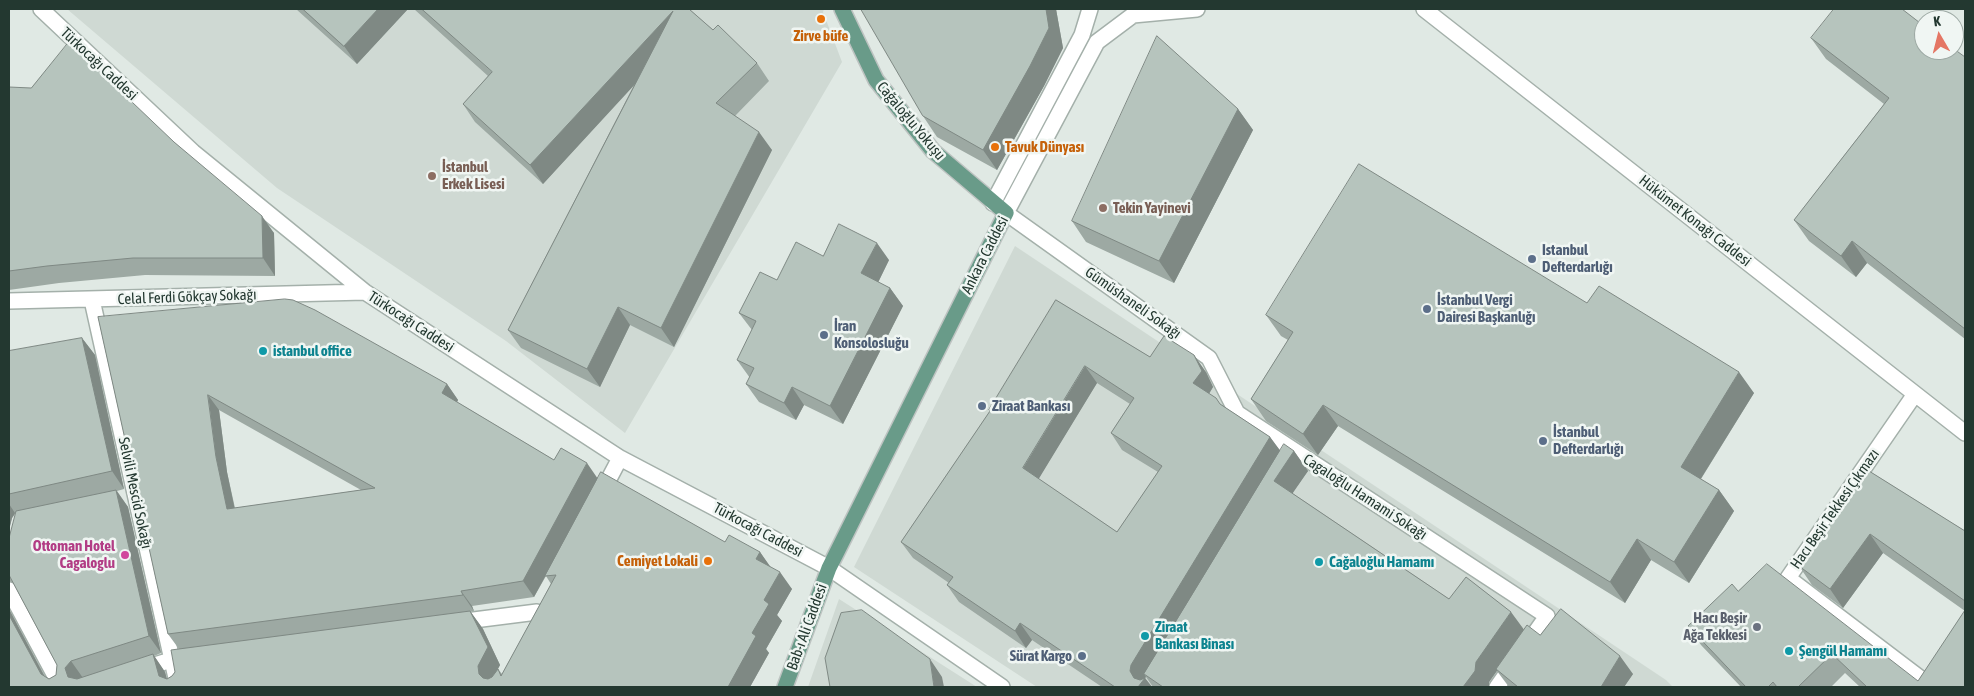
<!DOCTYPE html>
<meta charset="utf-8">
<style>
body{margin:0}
#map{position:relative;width:1974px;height:696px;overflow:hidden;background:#e0e9e4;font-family:"Asap Condensed",sans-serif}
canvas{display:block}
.frame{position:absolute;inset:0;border:10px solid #233830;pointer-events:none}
.north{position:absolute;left:1914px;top:10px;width:50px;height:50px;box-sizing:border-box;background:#f0f6f3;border:1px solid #9eaaa5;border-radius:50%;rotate:352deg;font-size:14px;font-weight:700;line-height:20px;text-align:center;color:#233830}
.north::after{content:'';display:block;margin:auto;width:18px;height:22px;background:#e47664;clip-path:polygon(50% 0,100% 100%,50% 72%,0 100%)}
</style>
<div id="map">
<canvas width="1974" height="696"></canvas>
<div class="frame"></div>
<div class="north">K</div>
</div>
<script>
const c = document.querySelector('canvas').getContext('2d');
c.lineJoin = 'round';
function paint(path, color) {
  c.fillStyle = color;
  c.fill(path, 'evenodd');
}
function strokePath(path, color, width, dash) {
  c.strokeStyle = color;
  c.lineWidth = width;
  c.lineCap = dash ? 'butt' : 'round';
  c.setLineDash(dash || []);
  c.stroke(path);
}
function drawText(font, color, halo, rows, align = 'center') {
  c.font = font + ' "Asap Condensed",sans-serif';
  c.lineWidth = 5;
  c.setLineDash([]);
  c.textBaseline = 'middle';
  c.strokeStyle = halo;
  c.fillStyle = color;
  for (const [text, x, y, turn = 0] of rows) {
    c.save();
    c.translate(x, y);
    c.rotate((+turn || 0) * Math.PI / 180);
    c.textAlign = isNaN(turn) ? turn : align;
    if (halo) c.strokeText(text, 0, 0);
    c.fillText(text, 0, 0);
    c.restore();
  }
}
paint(new Path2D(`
 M 67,9 L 824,9 L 823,12 L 842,62 L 625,433 L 506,341 L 277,188 Z
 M 1015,246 L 1666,680 L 1673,687 L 1037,687 L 854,567 Z
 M 839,599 L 977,687 L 808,687 Z`), '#cfd9d3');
const minor = new Path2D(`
 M 41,9 L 193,152 L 365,292 L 620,458 L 829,568 L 1002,687
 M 1197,9 L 1133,15 L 1097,42 L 1006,213 L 1209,358 L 1237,413 L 1547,616 L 1497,687
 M 1424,9 L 1965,433
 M 993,203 L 1082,35 L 1090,9
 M 92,300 L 178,687
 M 9,301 L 365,292
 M 1915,394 L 1788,578 L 1929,685
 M 601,494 L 620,458
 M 9,590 L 61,687
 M 458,622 L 537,612
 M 142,669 L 171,660 L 192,657`);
const major = new Path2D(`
 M 785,687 L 829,568 L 1006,213 L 933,151 L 876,80 L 842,9`);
strokePath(minor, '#a4b0aa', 18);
strokePath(major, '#bdc3c1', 18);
strokePath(minor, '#fff', 15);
strokePath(major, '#699b89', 15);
paint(new Path2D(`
 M 296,9 L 408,9 L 357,64 Z
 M 414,9 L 689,9 L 713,30 L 757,63 L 769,81 L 735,116 L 772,150 L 674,347 L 630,325 L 600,387 L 521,348 L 508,330 L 635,83 L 543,184 L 475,122 L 463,104 L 488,76 Z
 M 861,9 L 1056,9 L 1063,48 L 1044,86 L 997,170 L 937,137 L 923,116 Z
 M 1811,38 L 1965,57 L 1965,339 L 1867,263 L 1856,277 L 1809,241 L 1794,220 L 1884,104 L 1826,59 Z
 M 9,87 L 174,142 L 274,233 L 275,276 L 145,275 L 59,283 L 9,290 Z
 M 1238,109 L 1253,130 L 1174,283 L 1086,242 L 1072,221 Z
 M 823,256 L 889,260 L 878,282 L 890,288 L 903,306 L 843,424 L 804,405 L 796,420 L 759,402 L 746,384 L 750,378 L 737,360 L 752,330 L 739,313 L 777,280 Z
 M 1056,300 L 1150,357 L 1206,372 L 1213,387 L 1209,394 L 1220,404 L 1270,437 L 1280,451 L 1294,451 L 1308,471 L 1292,493 L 1449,599 L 1524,630 L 1540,635 L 1633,674 L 1624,687 L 1509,687 L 1497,671 L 1489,682 L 1489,687 L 1153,687 L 1146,677 L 1145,678 L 1152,687 L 1102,687 L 1032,640 L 1026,648 L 959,602 L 947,585 L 949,583 L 913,558 L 901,542 L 990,411 L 989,410 ZM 1097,383 L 1130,404 L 1111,433 L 1122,450 L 1158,472 L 1117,532 L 1038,479 Z
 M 1587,303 L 1754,393 L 1701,479 L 1719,490 L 1734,511 L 1689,583 L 1651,560 L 1625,603 L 1338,426 L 1318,455 L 1266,421 L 1251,399 L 1288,340 L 1281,336 L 1266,315 Z
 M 98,317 L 447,384 L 458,400 L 457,402 L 554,460 L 598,479 L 725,542 L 760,552 L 770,567 L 792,589 L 777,615 L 782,621 L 766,649 L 769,653 L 750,687 L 9,687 L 9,609 L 45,676 L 49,679 L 56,675 L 57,665 L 13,583 L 9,581 L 9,538 L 16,513 L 12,518 L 9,530 L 9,347 L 9,351 L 82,338 L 95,355 L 124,489 L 117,491 L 128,507 L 161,653 L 154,656 L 165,672 L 167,679 L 172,676 L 175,672 L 179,649 L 168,634 ZM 219,410 L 361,490 L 235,508 L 227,472 ZM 546,576 L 551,584 L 502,674 L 498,669 L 500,665 L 483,629 L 470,611 L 474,611 L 472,606 L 534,597 Z
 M 1869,471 L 1965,531 L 1965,687 L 1860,687 L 1845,673 L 1831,687 L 1741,687 L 1701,645 L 1688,626 L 1738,591 L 1918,681 L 1965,611 L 1883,553 L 1843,608 L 1812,585 L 1799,566 Z`), '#9da9a3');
paint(new Path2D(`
 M 378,9 L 408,9 L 357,64 L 344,46 Z
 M 1046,9 L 1056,9 L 1063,48 L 1044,86 L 997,170 L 983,150 Z
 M 673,11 L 686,29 L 543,184 L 530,165 Z
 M 1238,109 L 1253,130 L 1174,283 L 1159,261 Z
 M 759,132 L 772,150 L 674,347 L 661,328 Z
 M 262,216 L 274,233 L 275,276 L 263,258 Z
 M 1852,241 L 1867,263 L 1856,277 L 1841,256 Z
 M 877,243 L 889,260 L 874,291 L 861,273 Z
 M 890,288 L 903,306 L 843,424 L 830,406 Z
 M 618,307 L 630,325 L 600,387 L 587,369 Z
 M 82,338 L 95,355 L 124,489 L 112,471 Z
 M 1194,355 L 1206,372 L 1213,387 L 1205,400 L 1193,383 Z
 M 1085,366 L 1097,383 L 1035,485 L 1023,468 Z
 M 1739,372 L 1754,393 L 1695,488 L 1681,467 Z
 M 447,384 L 458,400 L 453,409 L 442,393 Z
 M 792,387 L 804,405 L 796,420 L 784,403 Z
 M 208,395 L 219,410 L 227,472 L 238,525 L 227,509 L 216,457 Z
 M 1323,405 L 1338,426 L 1318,455 L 1303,434 Z
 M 1270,437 L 1282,453 L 1144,674 L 1146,677 L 1145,678 L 1152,687 L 1138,687 L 1130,671 L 1131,665 Z
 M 1294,451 L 1308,471 L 1288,500 L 1274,481 Z
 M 587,463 L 598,479 L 534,597 L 523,581 Z
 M 116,490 L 128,507 L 161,653 L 149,636 Z
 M 1719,490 L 1734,511 L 1689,583 L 1674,562 Z
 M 9,504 L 15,513 L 12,518 L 9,530 Z
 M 1870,534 L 1883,553 L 1843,608 L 1830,589 Z
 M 1637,539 L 1651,560 L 1625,603 L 1610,582 Z
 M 760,552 L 772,569 L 756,559 Z
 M 780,572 L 792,589 L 777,615 L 782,621 L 766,649 L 769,653 L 750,687 L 728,687 L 752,633 L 764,600 Z
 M 461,591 L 472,606 L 474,611 L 463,595 Z
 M 9,609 L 50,687 L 41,674 L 9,615 Z
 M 470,611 L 483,629 L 500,665 L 490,683 L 491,687 L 479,674 Z
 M 1511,612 L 1525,631 L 1489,682 L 1489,687 L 1463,687 L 1476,662 Z
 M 1020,623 L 1032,640 L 1026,648 L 1015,631 Z
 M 153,654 L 165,672 L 169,687 L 159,676 Z
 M 1620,656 L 1633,674 L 1624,687 L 1601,687 Z
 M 930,659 L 942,677 L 944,687 L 934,687 Z
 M 71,661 L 83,678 L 77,687 L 68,677 L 65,668 Z`), '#7f8984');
const building = new Path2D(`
 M 303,9 L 378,9 L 344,46 Z
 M 422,9 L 689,9 L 713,30 L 718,25 L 757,63 L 716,103 L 759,132 L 661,328 L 618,307 L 587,369 L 508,330 L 673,11 L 530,165 L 463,104 L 492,72 Z
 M 861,9 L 1046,9 L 1049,28 L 1030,66 L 983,150 L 923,116 Z
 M 1834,9 L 1902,9 L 1924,26 L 1924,50 L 1954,50 L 1954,49 L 1965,57 L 1965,329 L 1852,241 L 1841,256 L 1794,220 L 1889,98 L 1811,38 Z
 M 1157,36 L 1238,109 L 1159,261 L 1072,221 Z
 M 69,42 L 174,142 L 262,216 L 263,258 L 133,258 L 47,266 L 9,271 L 9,87 L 31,88 Z
 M 1359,164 L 1587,303 L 1599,286 L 1739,372 L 1681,467 L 1719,490 L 1674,562 L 1637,539 L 1610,582 L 1323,405 L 1303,434 L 1251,399 L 1293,332 L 1266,315 Z
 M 839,224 L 877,243 L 861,273 L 890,288 L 830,406 L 792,387 L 784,403 L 746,384 L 754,368 L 737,360 L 756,321 L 739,313 L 760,272 L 777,280 L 796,242 L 823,256 Z
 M 285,299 L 293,300 L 315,310 L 447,384 L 442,393 L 554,460 L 561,448 L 587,463 L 523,581 L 461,591 L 463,595 L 168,634 L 98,317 ZM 208,395 L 375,488 L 227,509 L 216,457 Z
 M 1056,300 L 1150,357 L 1164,336 L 1194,355 L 1202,371 L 1193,383 L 1216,398 L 1220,404 L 1270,437 L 1131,665 L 1130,671 L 1134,678 L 1140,680 L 1145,678 L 1138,687 L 1115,687 L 1020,623 L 1015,631 L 947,585 L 953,577 L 901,542 L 990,411 L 989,410 ZM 1085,366 L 1134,398 L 1111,433 L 1162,466 L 1117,532 L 1023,468 Z
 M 82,338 L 112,471 L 9,494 L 9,351 Z
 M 1284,444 L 1294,451 L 1274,481 L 1449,599 L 1466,577 L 1511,612 L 1476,662 L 1475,671 L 1463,687 L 1163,687 L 1144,674 Z
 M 1869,471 L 1965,531 L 1965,601 L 1870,534 L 1830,589 L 1799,566 Z
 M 601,472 L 725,542 L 729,535 L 760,552 L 756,559 L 780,572 L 764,600 L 769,604 L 752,633 L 756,636 L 728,687 L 9,687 L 9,615 L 41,674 L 49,679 L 56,675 L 57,665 L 9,575 L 9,538 L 16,511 L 116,490 L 149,636 L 71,661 L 65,668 L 68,677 L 77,679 L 153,654 L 159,676 L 167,679 L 172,676 L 175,672 L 171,650 L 470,611 L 488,647 L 478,666 L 479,674 L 483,678 L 488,679 L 492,677 L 498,669 L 501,676 L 556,575 L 545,576 Z
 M 1767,564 L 1918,681 L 1965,610 L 1965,687 L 1867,687 L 1832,654 L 1798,687 L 1777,687 L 1773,682 L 1768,687 L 1746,687 L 1688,626 L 1732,584 L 1738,591 Z
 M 1561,609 L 1620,656 L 1601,687 L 1518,687 L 1496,669 L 1527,625 L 1540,635 Z
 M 862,610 L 930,659 L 934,687 L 830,687 L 825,658 L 841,613 Z`);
paint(building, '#b6c4bd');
strokePath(building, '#7f8984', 1);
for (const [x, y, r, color] of [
 [821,19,5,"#e8710a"],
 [995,147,5,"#e8710a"],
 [432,176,5,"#8d6e63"],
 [1103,208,5,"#8d6e63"],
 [1532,259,5,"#5c6f8a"],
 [1427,309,5,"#5c6f8a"],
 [824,335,5,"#5c6f8a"],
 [263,351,5,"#0f9aa8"],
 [982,406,5,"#5c6f8a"],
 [1543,441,5,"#5c6f8a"],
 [125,555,5,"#d1479c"],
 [708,561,5,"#e8710a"],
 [1319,562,5,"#0f9aa8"],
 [1757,627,5,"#6b7280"],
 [1145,636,5,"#0f9aa8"],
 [1789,651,5,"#0f9aa8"],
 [1082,656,5,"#5c6f8a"]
]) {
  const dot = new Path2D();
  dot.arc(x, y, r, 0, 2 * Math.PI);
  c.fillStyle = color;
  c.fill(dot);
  strokePath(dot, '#f0f6f3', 2);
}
drawText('bold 15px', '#c56008', '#f0f6f3', [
 ["Zirve büfe",821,36],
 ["Tavuk Dünyası",1005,147,"left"],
 ["Cemiyet Lokali",698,561,"right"]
]);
drawText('15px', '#233830', '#f0f6f3', [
 ["Türkocağı Caddesi",99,64,43],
 ["Cağaloğlu Yokuşu",911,121,50],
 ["Hükümet Konağı Caddesi",1695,221,38],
 ["Ankara Caddesi",985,255,-63],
 ["Celal Ferdi Gökçay Sokağı",187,297,-2],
 ["Gümüshaneli Sokağı",1133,303,35],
 ["Türkocağı Caddesi",411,322,33],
 ["Selvili Mescid Sokağı",135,493,78],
 ["Cagaloğlu Hamami Sokağı",1365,497,33],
 ["Hacı Beşir Tekkesi Çıkmazı",1835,509,-55],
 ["Türkocağı Caddesi",758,530,28],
 ["Bab-ı Ali Caddesi",807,627,-70]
]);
drawText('bold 15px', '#785e54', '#f0f6f3', [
 ["İstanbul",442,167],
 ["Erkek Lisesi",442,184],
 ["Tekin Yayinevi",1113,208]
], 'left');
drawText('bold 15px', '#4e5e75', '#f0f6f3', [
 ["Istanbul",1542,250],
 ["Defterdarlığı",1542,267],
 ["İstanbul Vergi",1437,300],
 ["Dairesi Başkanlığı",1437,317],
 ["İran",834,326],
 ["Konsolosluğu",834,343],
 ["Ziraat Bankası",992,406],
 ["İstanbul",1553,432],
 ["Defterdarlığı",1553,449],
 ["Sürat Kargo",1072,656,"right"]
], 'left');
drawText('bold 15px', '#0d838f', '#f0f6f3', [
 ["istanbul office",273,351],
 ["Cağaloğlu Hamamı",1329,562],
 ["Ziraat",1155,627],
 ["Bankası Binası",1155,644],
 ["Şengül Hamamı",1799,651]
], 'left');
drawText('bold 15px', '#b23c85', '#f0f6f3', [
 ["Ottoman Hotel",115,546],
 ["Cagaloglu",115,563]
], 'right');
drawText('bold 15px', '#5b616d', '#f0f6f3', [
 ["Hacı Beşir",1747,618],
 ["Ağa Tekkesi",1747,635]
], 'right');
</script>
